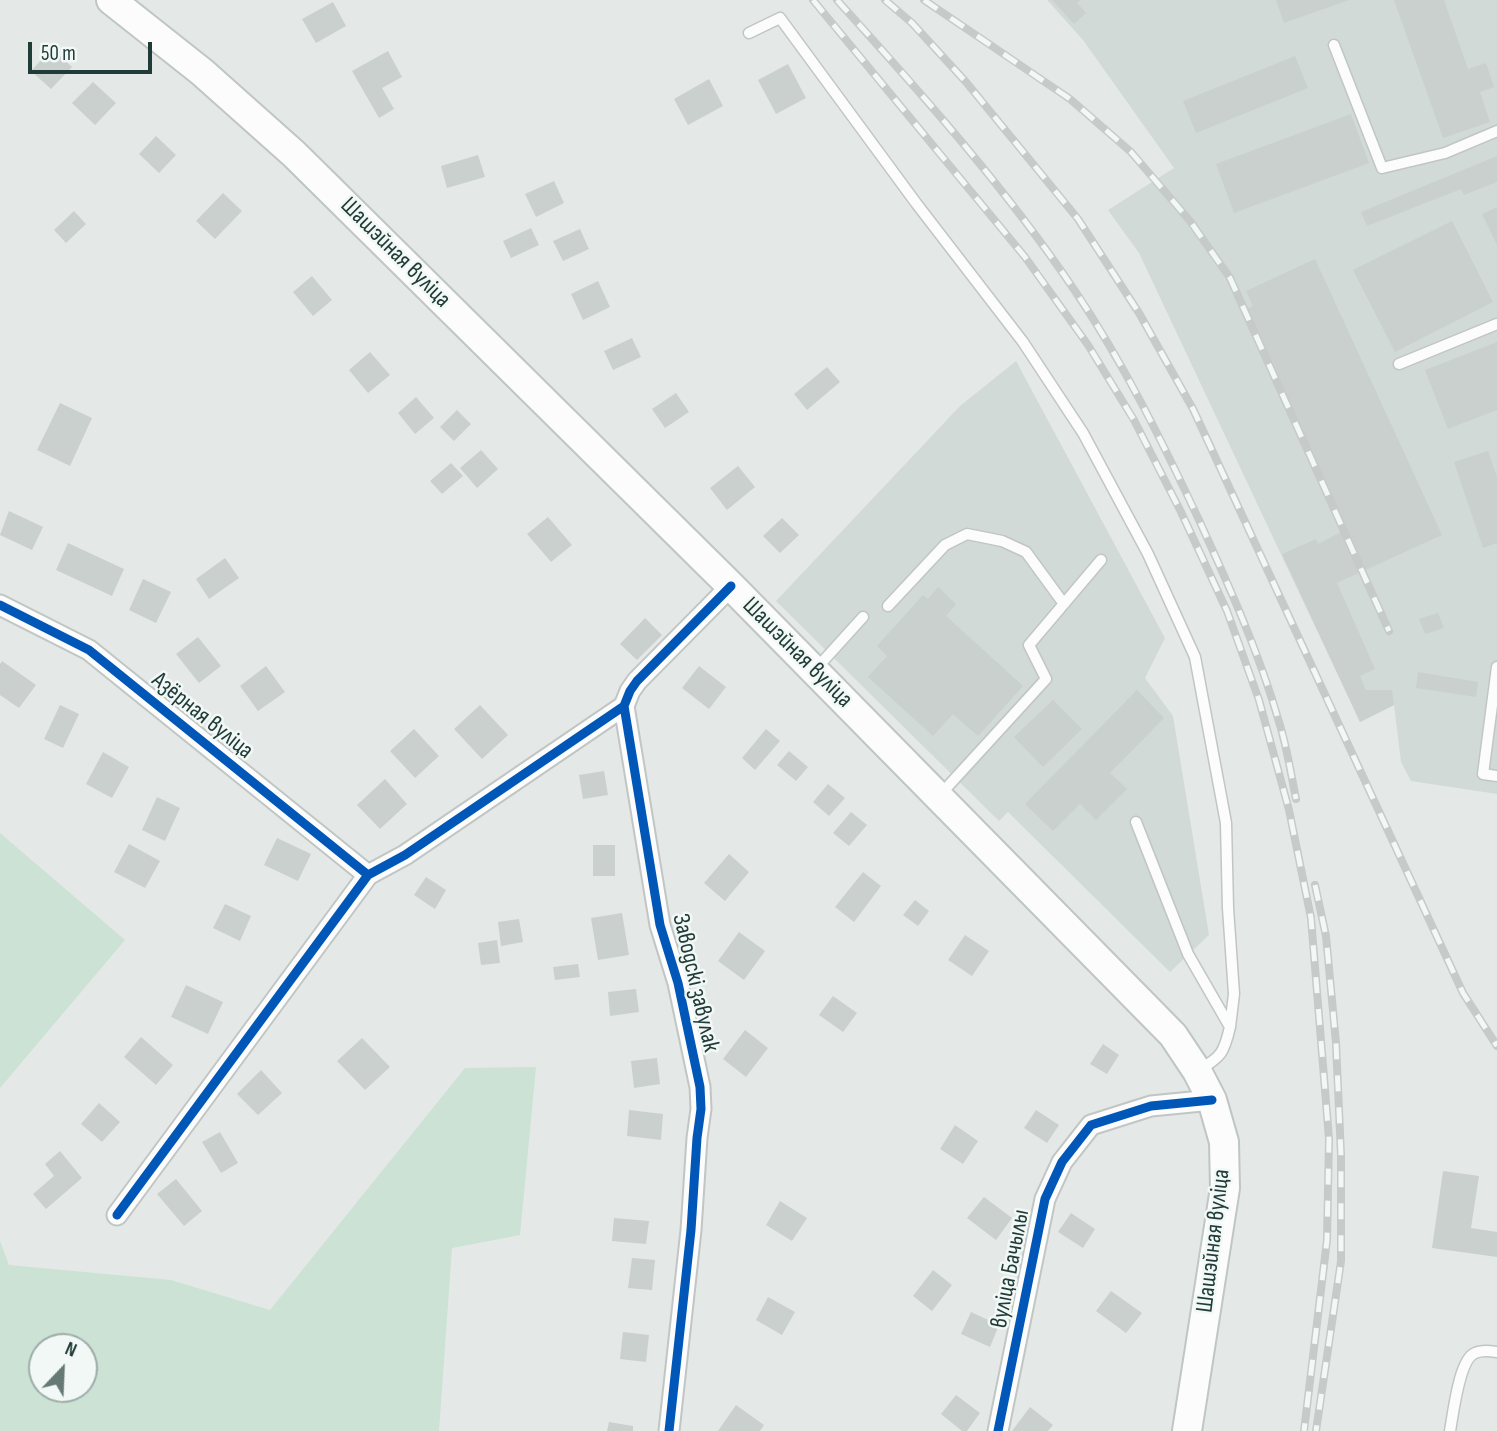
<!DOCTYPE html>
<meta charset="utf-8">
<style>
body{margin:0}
#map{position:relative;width:1497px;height:1431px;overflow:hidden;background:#e4e9e7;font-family:"Sofia Sans Condensed",sans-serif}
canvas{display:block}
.north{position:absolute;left:28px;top:1333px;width:70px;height:70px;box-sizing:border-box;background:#f1f8f5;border:2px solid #9eada9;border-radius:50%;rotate:23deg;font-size:19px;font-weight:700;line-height:28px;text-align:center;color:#213c38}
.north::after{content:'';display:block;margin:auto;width:24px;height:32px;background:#657975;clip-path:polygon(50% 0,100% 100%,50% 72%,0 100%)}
.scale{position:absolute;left:28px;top:42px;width:124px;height:32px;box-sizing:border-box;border:4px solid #213c38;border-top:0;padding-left:9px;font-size:21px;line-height:24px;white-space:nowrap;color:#213c38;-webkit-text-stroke:5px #f1f8f5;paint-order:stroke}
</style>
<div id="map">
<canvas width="1497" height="1431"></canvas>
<div class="north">N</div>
<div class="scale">50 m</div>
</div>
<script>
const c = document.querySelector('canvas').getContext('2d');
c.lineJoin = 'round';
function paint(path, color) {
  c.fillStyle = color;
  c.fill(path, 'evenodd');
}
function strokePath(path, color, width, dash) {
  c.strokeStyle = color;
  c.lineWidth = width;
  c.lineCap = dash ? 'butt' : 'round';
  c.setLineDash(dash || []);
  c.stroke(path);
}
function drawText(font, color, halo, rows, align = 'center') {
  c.font = font + ' "Sofia Sans Condensed",sans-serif';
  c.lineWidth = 5;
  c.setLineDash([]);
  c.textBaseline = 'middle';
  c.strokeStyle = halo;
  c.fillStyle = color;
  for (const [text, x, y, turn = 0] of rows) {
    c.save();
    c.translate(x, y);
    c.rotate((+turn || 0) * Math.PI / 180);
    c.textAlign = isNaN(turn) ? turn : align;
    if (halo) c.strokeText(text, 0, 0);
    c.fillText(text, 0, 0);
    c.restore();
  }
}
paint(new Path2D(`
 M 1047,0 L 1497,0 L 1497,794 L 1411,781 L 1401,762 L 1394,705 L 1360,722 L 1139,253 L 1108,210 L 1174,168 L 1083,40 Z
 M 1016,361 L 1165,638 L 1145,678 L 1173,716 L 1209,935 L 1170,972 L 1008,812 L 999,821 L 776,601 L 960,406 Z`), '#d1dad7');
paint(new Path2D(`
 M 0,833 L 125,940 L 0,1088 Z
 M 536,1067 L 520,1235 L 452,1248 L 439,1431 L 0,1431 L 0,1241 L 9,1265 L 171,1280 L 270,1310 L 465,1068 ZM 84,1347 L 84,1389 L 42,1389 L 42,1347 Z`), '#cce2d5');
paint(new Path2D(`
 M 1052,0 L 1080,0 L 1077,3 L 1086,13 L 1074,24 Z
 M 1276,0 L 1349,0 L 1284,23 Z
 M 1394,0 L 1444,0 L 1468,69 L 1486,63 L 1494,87 L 1480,92 L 1490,122 L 1443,138 Z
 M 333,2 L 346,26 L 316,43 L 302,19 Z
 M 52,48 L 72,67 L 51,89 L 31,71 Z
 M 388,51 L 402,77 L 382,88 L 394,109 L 379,118 L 352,71 Z
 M 1295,56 L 1308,88 L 1196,133 L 1183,101 Z
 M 788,64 L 806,98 L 776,114 L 758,80 Z
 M 709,79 L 723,106 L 688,125 L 674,99 Z
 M 93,82 L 116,103 L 95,125 L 72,103 Z
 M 1351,114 L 1369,163 L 1234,213 L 1216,164 Z
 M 156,136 L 176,155 L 159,173 L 139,154 Z
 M 478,155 L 485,177 L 447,188 L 441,166 Z
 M 1497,156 L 1497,182 L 1464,195 L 1461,189 L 1367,226 L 1361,212 Z
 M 554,181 L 564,203 L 536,217 L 525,194 Z
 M 223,193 L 242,211 L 215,239 L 196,221 Z
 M 1497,207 L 1497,245 L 1482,214 Z
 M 74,211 L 86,224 L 66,243 L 54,230 Z
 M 1452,221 L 1493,302 L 1395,352 L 1353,270 Z
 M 531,228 L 539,245 L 511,258 L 503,241 Z
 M 580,229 L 589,249 L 563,261 L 553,241 Z
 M 1315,259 L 1442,535 L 1337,583 L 1375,669 L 1360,676 L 1366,690 L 1392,690 L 1394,705 L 1360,722 L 1282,554 L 1316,539 L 1318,544 L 1341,532 L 1241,311 L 1253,306 L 1246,291 Z
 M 312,276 L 332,300 L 313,316 L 293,292 Z
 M 598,281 L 610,307 L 583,320 L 571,294 Z
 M 632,338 L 641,357 L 613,370 L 604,351 Z
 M 1497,342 L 1497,410 L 1448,429 L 1425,370 Z
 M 370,352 L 390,375 L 368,393 L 349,370 Z
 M 827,367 L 840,382 L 807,410 L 794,394 Z
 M 676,393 L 689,412 L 665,428 L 652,409 Z
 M 416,397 L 434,418 L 415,434 L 398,413 Z
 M 60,403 L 92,418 L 70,466 L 37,450 Z
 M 457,410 L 471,424 L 454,441 L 440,427 Z
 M 481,450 L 498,469 L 477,488 L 460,468 Z
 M 1488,451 L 1497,477 L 1497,543 L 1483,548 L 1454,462 Z
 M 451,463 L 463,476 L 442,494 L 430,481 Z
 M 738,466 L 755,487 L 727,510 L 710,488 Z
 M 9,511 L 43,527 L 32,550 L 0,535 Z
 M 548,517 L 572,545 L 551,562 L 527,534 Z
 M 782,518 L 799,535 L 780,553 L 763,536 Z
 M 68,543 L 124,569 L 112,596 L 56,570 Z
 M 225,558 L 239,578 L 209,599 L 196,579 Z
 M 143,579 L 171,592 L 156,623 L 129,610 Z
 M 938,587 L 956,604 L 946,616 L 1023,686 L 978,736 L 953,714 L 933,736 L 868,677 L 887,656 L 877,646 L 923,595 L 928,599 Z
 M 1438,613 L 1444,628 L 1425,634 L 1419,619 Z
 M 645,618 L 662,635 L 637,660 L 620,644 Z
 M 198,637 L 221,666 L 199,683 L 176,654 Z
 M 2,661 L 36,685 L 19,708 L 0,695 L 0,664 Z
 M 266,666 L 285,692 L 258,711 L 240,686 Z
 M 699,666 L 726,687 L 709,709 L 682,688 Z
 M 1418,672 L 1478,682 L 1476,697 L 1416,688 Z
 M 1137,690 L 1164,718 L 1110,773 L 1127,789 L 1096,820 L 1080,804 L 1053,831 L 1025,804 Z
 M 1053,700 L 1082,729 L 1043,767 L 1014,737 Z
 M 60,705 L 79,714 L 63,748 L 44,739 Z
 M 480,705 L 508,735 L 482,759 L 454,729 Z
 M 414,729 L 439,756 L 415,778 L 390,751 Z
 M 766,729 L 780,741 L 755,770 L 742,758 Z
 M 789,751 L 808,767 L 796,781 L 777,765 Z
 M 103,752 L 129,767 L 112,798 L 86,784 Z
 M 604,771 L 608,795 L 583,799 L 579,775 Z
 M 385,779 L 407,804 L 380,829 L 357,805 Z
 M 828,784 L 845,798 L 829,816 L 813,802 Z
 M 157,797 L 180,808 L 165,841 L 142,830 Z
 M 851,812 L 867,825 L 849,846 L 833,833 Z
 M 277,838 L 311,854 L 298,881 L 264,865 Z
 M 129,844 L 160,861 L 145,888 L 114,872 Z
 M 593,845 L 615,845 L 615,876 L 593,876 Z
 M 729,854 L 749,872 L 725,901 L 704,883 Z
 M 863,872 L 881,886 L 854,922 L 835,907 Z
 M 426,877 L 446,890 L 435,909 L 414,895 Z
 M 915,900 L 929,911 L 918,926 L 903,915 Z
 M 225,904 L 251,916 L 240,941 L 213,928 Z
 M 622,913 L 629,955 L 598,960 L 591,918 Z
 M 519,919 L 523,942 L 501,946 L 498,922 Z
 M 739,932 L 765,951 L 744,980 L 718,961 Z
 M 965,935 L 989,951 L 972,976 L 948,960 Z
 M 497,940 L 500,963 L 481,965 L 478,943 Z
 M 578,964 L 580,977 L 555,980 L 553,967 Z
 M 186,985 L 223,1002 L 208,1034 L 171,1017 Z
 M 636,989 L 639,1012 L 610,1016 L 608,992 Z
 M 833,996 L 857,1013 L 843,1032 L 819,1015 Z
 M 745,1030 L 768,1048 L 746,1077 L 723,1059 Z
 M 141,1037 L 173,1065 L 156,1085 L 124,1057 Z
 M 362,1038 L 390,1067 L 365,1090 L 337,1061 Z
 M 1103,1044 L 1119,1055 L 1107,1074 L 1090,1064 Z
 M 657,1058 L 660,1084 L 634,1088 L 631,1061 Z
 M 261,1070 L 282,1093 L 258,1115 L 237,1094 Z
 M 99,1103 L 120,1122 L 102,1142 L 81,1124 Z
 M 629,1110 L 663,1114 L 661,1140 L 627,1136 Z
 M 1036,1110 L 1059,1125 L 1047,1143 L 1024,1128 Z
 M 955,1125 L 978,1141 L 963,1164 L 940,1149 Z
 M 220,1132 L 238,1163 L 221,1173 L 202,1142 Z
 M 60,1151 L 82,1178 L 46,1209 L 33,1194 L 54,1176 L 45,1164 Z
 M 1443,1171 L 1479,1176 L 1471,1228 L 1497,1232 L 1497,1257 L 1432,1248 Z
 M 176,1179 L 202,1211 L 184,1226 L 157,1194 Z
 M 984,1197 L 1012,1218 L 996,1240 L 967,1218 Z
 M 780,1201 L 807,1218 L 792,1241 L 766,1225 Z
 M 1071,1213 L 1095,1229 L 1083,1248 L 1058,1232 Z
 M 614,1218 L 649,1221 L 646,1244 L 612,1241 Z
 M 632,1258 L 655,1260 L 652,1290 L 628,1288 Z
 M 933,1270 L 952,1285 L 932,1311 L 913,1296 Z
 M 1111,1291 L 1142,1313 L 1126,1333 L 1096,1311 Z
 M 768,1297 L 795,1312 L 782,1335 L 756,1320 Z
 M 971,1312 L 999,1325 L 990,1347 L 961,1334 Z
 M 623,1332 L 649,1335 L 646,1362 L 620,1359 Z
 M 956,1395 L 980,1413 L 967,1431 L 962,1431 L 941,1414 Z
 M 736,1405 L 764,1425 L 760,1431 L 718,1431 Z
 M 1030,1407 L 1053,1425 L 1048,1431 L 1012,1431 Z
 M 609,1422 L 633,1426 L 633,1431 L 607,1431 Z`), '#cad0ce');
const lane = new Path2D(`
 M 749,33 L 780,18 L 916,203 L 1023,342 L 1083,433 L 1148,554 L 1195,657 L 1226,823 L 1228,908 L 1234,994 L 1230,1027
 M 1334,45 L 1382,168 L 1445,153 L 1497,131
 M 1399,364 L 1497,324
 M 888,606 L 945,545 L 967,534 L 1002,541 L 1026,552 L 1064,604
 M 1497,667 L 1483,774 L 1497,776
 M 815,670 L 863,617
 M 939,796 L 1046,679 L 1029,645 L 1101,560
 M 1136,822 L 1188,954 L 1230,1027 C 1224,1053 1221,1057 1199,1070
 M 1450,1431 C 1453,1415 1459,1359 1475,1353 C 1481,1350 1491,1351 1497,1352`);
const street = new Path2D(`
 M 0,605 L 89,650 L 368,875 L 405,855 L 624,706
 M 117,1215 L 368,875
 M 669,1431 L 691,1230 L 697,1138 L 701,1109 L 700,1087 L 678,983 L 660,925 L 624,706 L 630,691 L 637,681 L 731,586
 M 998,1431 L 1045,1199 L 1062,1162 L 1091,1125 L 1151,1106 L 1212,1100`);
const secondary = new Path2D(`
 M 111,0 L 202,72 L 294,154 L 731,586 L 1173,1035 L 1197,1071 L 1212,1100 L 1224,1142 L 1225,1188 L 1187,1431`);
strokePath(lane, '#c1c6c4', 13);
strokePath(street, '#c1c6c4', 23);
strokePath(secondary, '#bfc6c4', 32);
strokePath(lane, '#fbfcfb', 10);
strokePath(street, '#fbfcfb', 19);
strokePath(secondary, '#fbfcfb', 28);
const rail = new Path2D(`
 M 813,0 L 1025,257 L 1088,345 L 1134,420 L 1181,512 L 1227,611 L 1259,700 L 1289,810 L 1311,918 L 1329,1139 L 1327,1240 L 1304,1431
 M 837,0 C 921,93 1005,187 1075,291 C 1124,364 1162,441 1199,520 C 1229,586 1259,652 1279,722 C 1287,747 1291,774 1296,799
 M 885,0 L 912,23 L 966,82 L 1078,219 L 1139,313 L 1193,409 L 1463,993 L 1497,1046
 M 924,0 L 1070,99 L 1131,152 L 1190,221 L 1230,278 L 1389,631
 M 1315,885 L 1326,936 L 1336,1043 L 1341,1155 L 1341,1261 L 1316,1431`);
strokePath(rail, '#c6cac9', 8);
strokePath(rail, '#f1f8f5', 5, [16]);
strokePath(new Path2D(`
 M 0,605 L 89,650 L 368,875 L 405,855 L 624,706
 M 117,1215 L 368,875
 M 669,1431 L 691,1230 L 697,1138 L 701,1109 L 700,1087 L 678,983 L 660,925 L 624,706 L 630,691 L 637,681 L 731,586
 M 998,1431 L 1045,1199 L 1062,1162 L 1091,1125 L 1151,1106 L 1212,1100`), '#0057b8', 9);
drawText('24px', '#213c38', '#f1f8f5', [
 ["Шашэйная вуліца",395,253,45],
 ["Шашэйная вуліца",797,653,45],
 ["Азёрная вуліца",202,716,39],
 ["Заводскі завулак",695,983,77],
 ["Шашэйная вуліца",1214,1241,-83],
 ["вуліца Бачылы",1011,1269,-79]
]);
</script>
